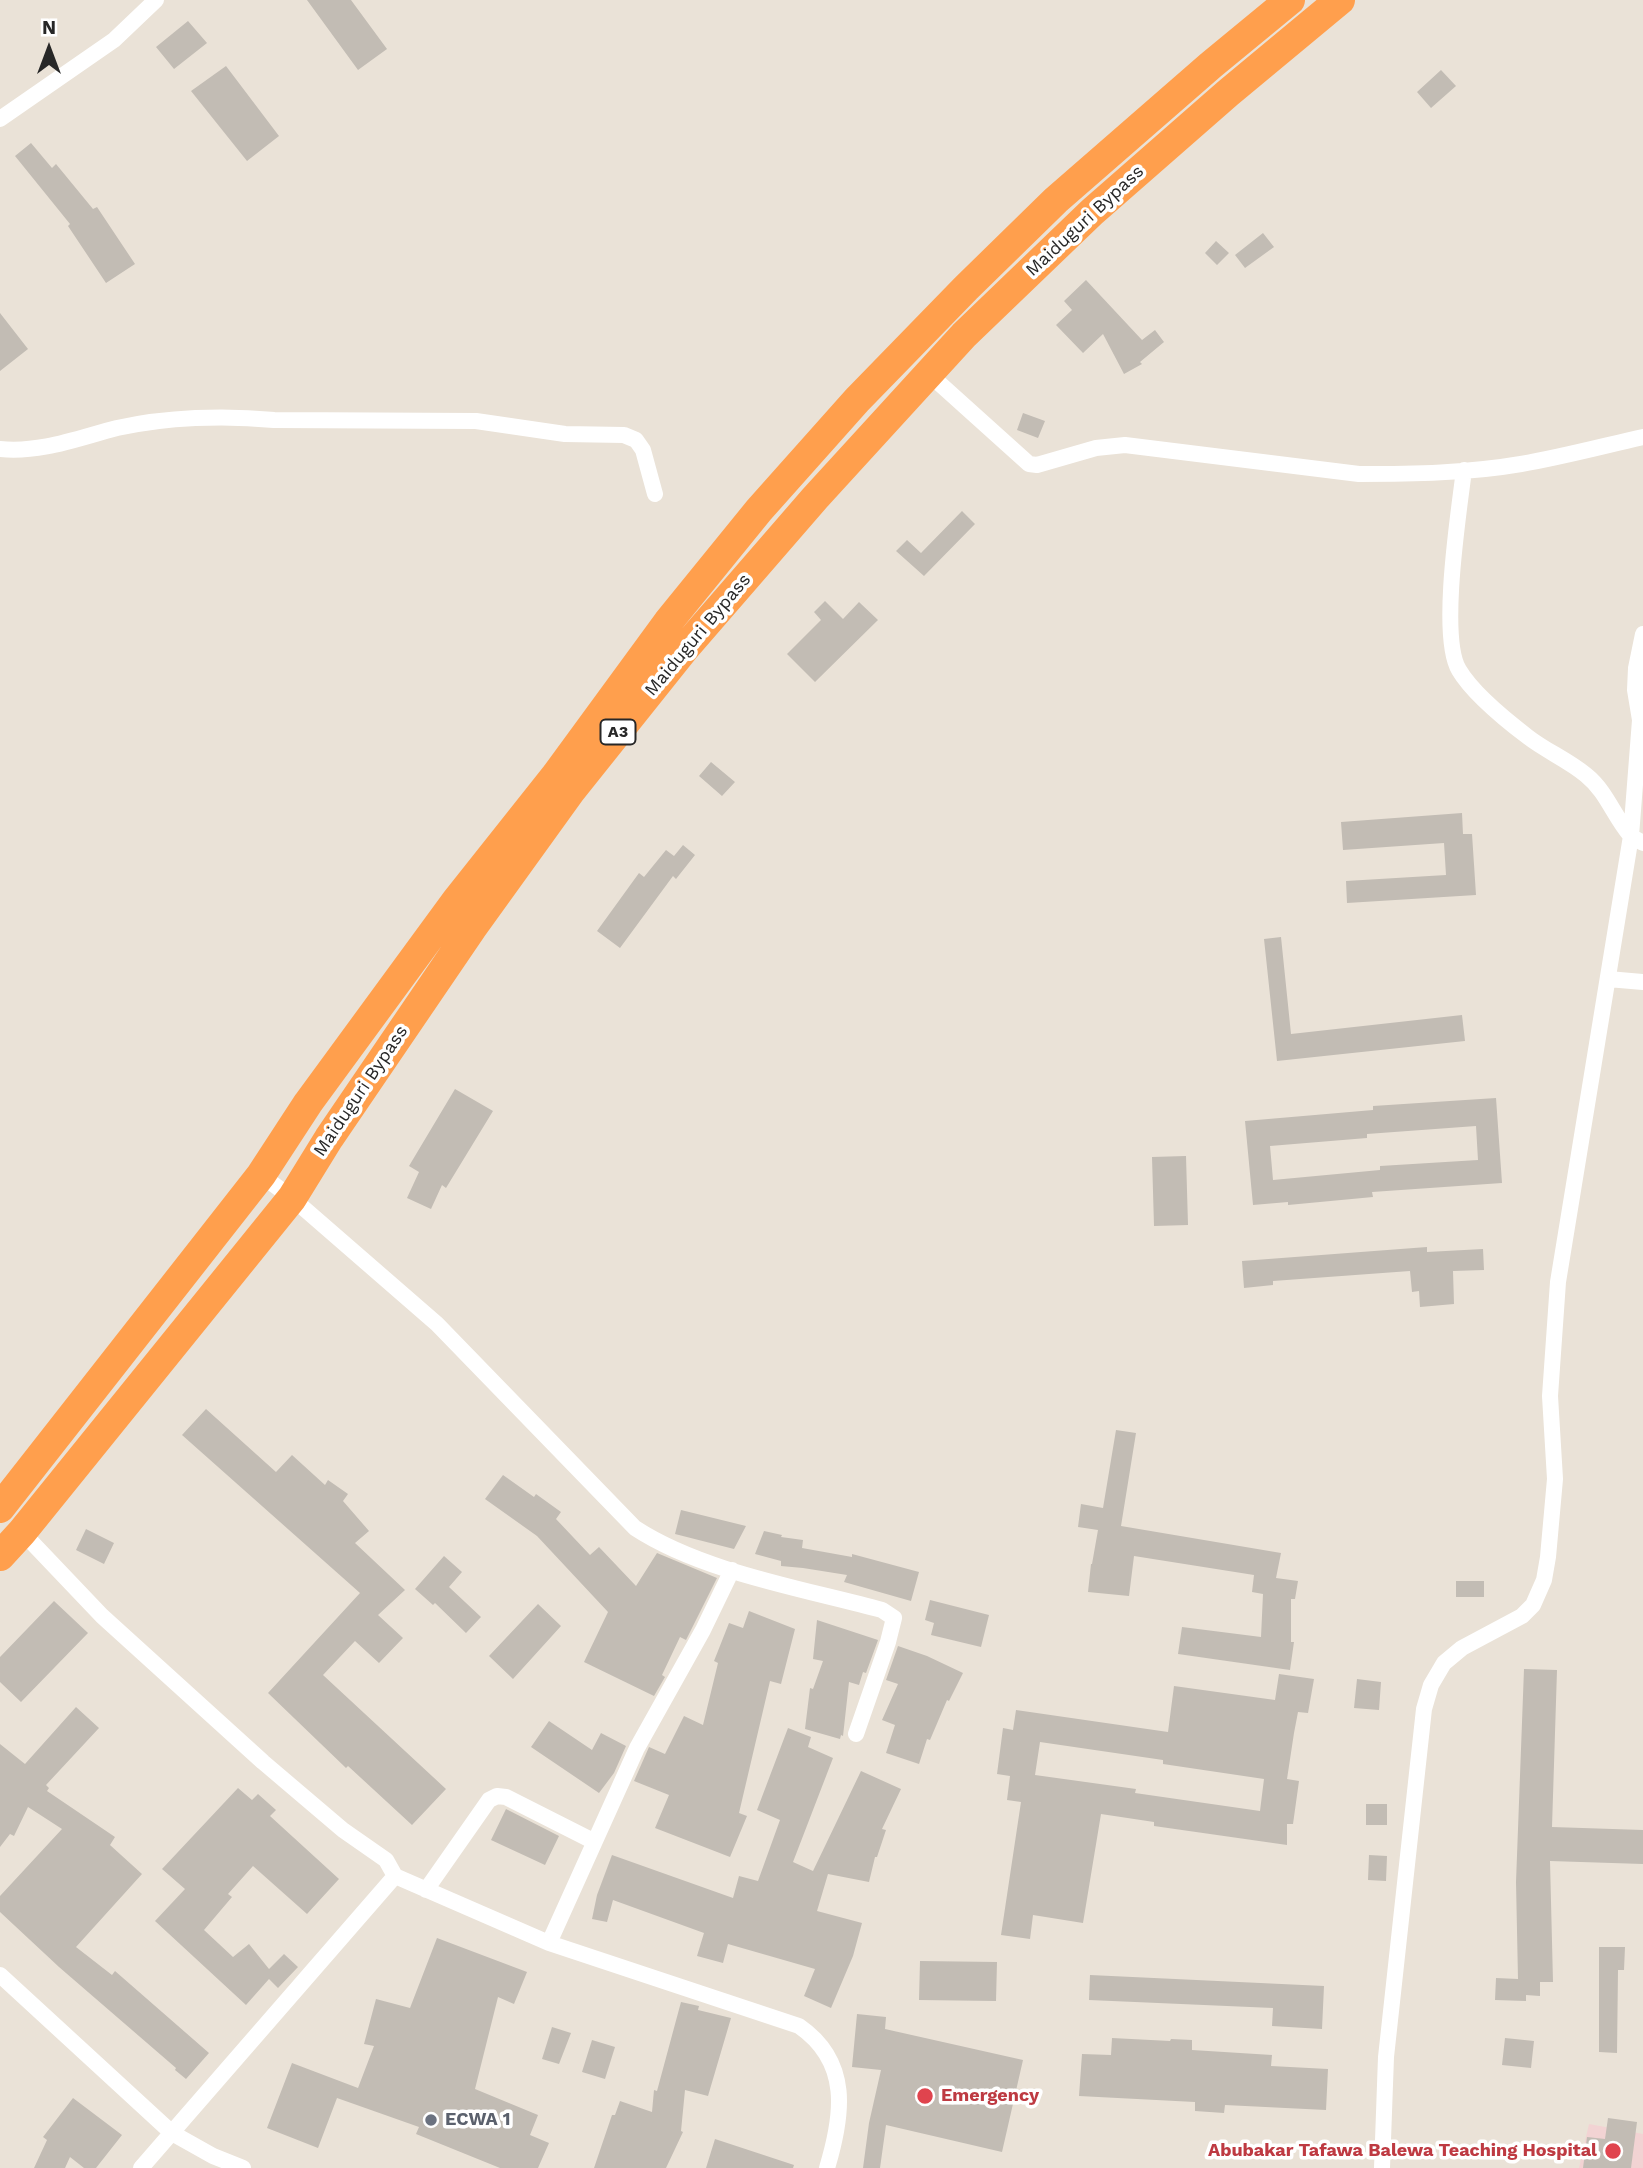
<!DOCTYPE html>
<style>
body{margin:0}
#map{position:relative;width:1643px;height:2168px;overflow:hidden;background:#eae2d7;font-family:"Work Sans",sans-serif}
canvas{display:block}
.north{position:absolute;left:14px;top:14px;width:70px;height:70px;-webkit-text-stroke:5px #fff;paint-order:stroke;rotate:0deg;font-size:19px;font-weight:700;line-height:28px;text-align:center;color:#272727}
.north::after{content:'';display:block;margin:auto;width:24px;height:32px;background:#272727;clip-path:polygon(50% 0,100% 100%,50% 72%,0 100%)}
</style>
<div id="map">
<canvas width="1643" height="2168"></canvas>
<div class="north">N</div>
</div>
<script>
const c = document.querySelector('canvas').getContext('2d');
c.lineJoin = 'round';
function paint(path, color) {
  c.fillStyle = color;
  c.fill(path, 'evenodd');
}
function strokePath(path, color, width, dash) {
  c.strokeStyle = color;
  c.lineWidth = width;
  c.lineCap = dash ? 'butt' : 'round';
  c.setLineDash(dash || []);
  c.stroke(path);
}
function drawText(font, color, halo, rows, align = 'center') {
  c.font = font + ' "Work Sans",sans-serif';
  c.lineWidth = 7;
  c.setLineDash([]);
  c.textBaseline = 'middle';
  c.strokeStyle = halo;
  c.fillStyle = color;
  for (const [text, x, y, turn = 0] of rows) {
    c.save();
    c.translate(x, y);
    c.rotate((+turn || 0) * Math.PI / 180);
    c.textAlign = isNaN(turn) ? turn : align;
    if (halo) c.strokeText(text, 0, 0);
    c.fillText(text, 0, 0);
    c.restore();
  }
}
paint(new Path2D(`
 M 1589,2124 L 1643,2134 L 1643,2168 L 1579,2168 Z`), '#f2d3d3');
paint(new Path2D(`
 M 307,0 L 351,0 L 387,49 L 358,70 Z
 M 188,21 L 207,43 L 174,69 L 156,47 Z
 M 226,66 L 279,136 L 247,161 L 191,91 Z
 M 1441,70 L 1456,86 L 1431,108 L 1417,92 Z
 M 31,143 L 52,168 L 56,164 L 93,209 L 97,207 L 135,264 L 106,283 L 68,226 L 70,224 L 15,156 Z
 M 1263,233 L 1274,247 L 1245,268 L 1235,255 Z
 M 1216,241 L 1229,253 L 1217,265 L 1205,253 Z
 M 1086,280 L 1142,340 L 1155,330 L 1164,342 L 1140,362 L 1142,364 L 1124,374 L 1103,334 L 1083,353 L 1056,325 L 1072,310 L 1064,301 Z
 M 0,313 L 28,349 L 0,371 Z
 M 1023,413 L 1045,421 L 1038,438 L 1017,430 Z
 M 962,511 L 975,524 L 924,576 L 896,551 L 907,540 L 921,553 Z
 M 825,601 L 843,619 L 859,602 L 878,620 L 815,682 L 787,654 L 821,620 L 814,612 Z
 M 711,762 L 735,782 L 722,796 L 699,776 Z
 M 1462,813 L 1463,834 L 1472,834 L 1476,895 L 1347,903 L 1346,881 L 1446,875 L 1444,843 L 1343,850 L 1341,822 Z
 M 683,845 L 695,855 L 676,879 L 673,876 L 620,948 L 597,931 L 639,873 L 644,877 L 666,850 L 674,856 Z
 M 1281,937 L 1291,1034 L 1462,1015 L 1465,1041 L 1277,1061 L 1264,939 Z
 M 455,1089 L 493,1111 L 446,1188 L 442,1185 L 431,1209 L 407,1198 L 419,1172 L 409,1166 Z
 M 1496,1098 L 1502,1183 L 1372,1192 L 1373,1197 L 1288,1205 L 1288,1202 L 1253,1205 L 1245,1121 L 1373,1110 L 1373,1106 ZM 1476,1126 L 1478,1160 L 1380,1166 L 1380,1170 L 1273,1180 L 1270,1146 L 1367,1138 L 1367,1134 Z
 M 1186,1156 L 1188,1225 L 1154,1226 L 1152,1157 Z
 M 1427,1247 L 1427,1252 L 1483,1249 L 1484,1270 L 1453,1271 L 1454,1304 L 1420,1307 L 1419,1291 L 1412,1292 L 1410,1271 L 1273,1281 L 1273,1285 L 1244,1288 L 1242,1261 Z
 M 206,1409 L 276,1472 L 292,1455 L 325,1485 L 328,1480 L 348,1494 L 343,1501 L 369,1531 L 355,1543 L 405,1590 L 378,1615 L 403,1638 L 379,1663 L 355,1641 L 323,1675 L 446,1789 L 412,1825 L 348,1766 L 346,1768 L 268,1693 L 360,1593 L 182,1435 Z
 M 1116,1430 L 1136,1433 L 1121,1526 L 1281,1553 L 1276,1578 L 1298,1581 L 1295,1599 L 1291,1599 L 1291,1642 L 1294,1642 L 1290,1670 L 1178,1654 L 1182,1627 L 1261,1637 L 1263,1594 L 1252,1592 L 1254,1575 L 1134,1556 L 1129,1596 L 1088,1592 L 1091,1564 L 1092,1564 L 1098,1530 L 1078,1527 L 1081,1504 L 1103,1508 Z
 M 503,1475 L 534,1497 L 536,1494 L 561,1512 L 556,1519 L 590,1555 L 599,1547 L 636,1586 L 657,1553 L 717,1578 L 686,1640 L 680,1637 L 662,1675 L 665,1677 L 654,1696 L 584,1662 L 608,1612 L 537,1536 L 485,1499 Z
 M 681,1510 L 746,1526 L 734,1549 L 675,1534 Z
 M 86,1529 L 114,1543 L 104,1564 L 76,1550 Z
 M 764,1531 L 782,1535 L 781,1537 L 803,1540 L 802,1548 L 852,1557 L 852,1554 L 919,1572 L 911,1601 L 844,1582 L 847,1575 L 803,1568 L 781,1566 L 781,1561 L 755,1554 Z
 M 444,1556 L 462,1572 L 449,1587 L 481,1617 L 466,1633 L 435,1603 L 433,1605 L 415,1589 Z
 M 1456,1581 L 1484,1581 L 1484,1597 L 1456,1597 Z
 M 930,1600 L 989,1615 L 981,1647 L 931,1635 L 934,1623 L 925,1620 Z
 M 54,1601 L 88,1633 L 21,1702 L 0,1682 L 0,1657 Z
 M 538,1604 L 561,1626 L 513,1679 L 489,1656 Z
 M 749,1611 L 795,1629 L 781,1684 L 770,1681 L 739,1813 L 747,1816 L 730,1857 L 655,1828 L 669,1795 L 634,1781 L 649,1747 L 665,1754 L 684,1716 L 703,1725 L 718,1663 L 714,1661 L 729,1623 L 743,1628 Z
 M 817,1620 L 878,1640 L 866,1673 L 863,1672 L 859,1685 L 849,1682 L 843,1736 L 841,1735 L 840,1739 L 805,1729 L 810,1688 L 813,1689 L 823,1661 L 813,1659 Z
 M 898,1646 L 927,1656 L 963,1673 L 949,1701 L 947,1700 L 930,1740 L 927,1739 L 919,1764 L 886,1753 L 895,1725 L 882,1720 L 898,1684 L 886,1680 Z
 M 1524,1669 L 1557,1670 L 1552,1827 L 1643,1830 L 1643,1864 L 1550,1861 L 1553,1982 L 1540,1982 L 1540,1996 L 1526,1995 L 1526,2001 L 1495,2000 L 1496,1978 L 1518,1979 L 1516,1882 Z
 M 1279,1674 L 1314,1679 L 1308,1713 L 1298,1712 L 1294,1733 L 1287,1779 L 1299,1781 L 1293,1824 L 1287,1824 L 1287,1845 L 1154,1826 L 1154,1822 L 1101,1814 L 1083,1923 L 1033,1915 L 1030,1939 L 1001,1935 L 1021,1802 L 1007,1800 L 1010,1776 L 997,1774 L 1003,1728 L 1013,1730 L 1016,1710 L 1168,1732 L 1174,1686 L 1275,1700 ZM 1040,1742 L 1163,1760 L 1163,1764 L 1264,1779 L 1260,1811 L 1135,1793 L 1136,1789 L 1035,1775 Z
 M 1357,1679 L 1381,1682 L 1379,1710 L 1354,1708 Z
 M 76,1707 L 99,1728 L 46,1785 L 49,1788 L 47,1791 L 115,1837 L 110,1845 L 142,1874 L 76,1947 L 112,1975 L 115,1971 L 209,2053 L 186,2079 L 175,2070 L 176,2068 L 59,1967 L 0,1912 L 0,1896 L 62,1829 L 28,1807 L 14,1836 L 10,1834 L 0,1847 L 0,1744 L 25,1764 Z
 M 549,1721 L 592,1750 L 601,1733 L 626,1746 L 614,1773 L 599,1793 L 531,1747 Z
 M 788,1728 L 811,1737 L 808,1747 L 833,1758 L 793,1862 L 813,1871 L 861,1771 L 901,1789 L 882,1829 L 886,1830 L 877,1857 L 875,1857 L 869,1882 L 828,1874 L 817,1911 L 862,1923 L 853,1956 L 831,2008 L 804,1996 L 815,1969 L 728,1944 L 723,1963 L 697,1956 L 704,1933 L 613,1900 L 607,1922 L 592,1919 L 597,1895 L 612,1855 L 733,1898 L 739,1876 L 758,1881 L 780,1820 L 757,1810 Z
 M 238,1788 L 252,1800 L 258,1794 L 276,1810 L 270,1816 L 339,1879 L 307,1914 L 253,1866 L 228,1894 L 232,1897 L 204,1930 L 233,1957 L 249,1944 L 269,1969 L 284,1954 L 298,1967 L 278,1988 L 269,1979 L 246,2005 L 155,1921 L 185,1889 L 162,1869 Z
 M 1366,1804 L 1387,1804 L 1387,1825 L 1366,1825 Z
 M 506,1809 L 559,1836 L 545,1865 L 491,1840 Z
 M 1369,1855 L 1387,1856 L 1386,1881 L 1368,1880 Z
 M 437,1938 L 527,1972 L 514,2004 L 498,1997 L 475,2089 L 538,2115 L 530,2135 L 549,2143 L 538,2168 L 500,2168 L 416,2134 L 419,2127 L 337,2098 L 318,2148 L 267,2128 L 292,2063 L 358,2088 L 374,2046 L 364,2044 L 376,1999 L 410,2008 Z
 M 1599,1947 L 1625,1947 L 1624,1970 L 1618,1970 L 1617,2053 L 1599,2052 Z
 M 920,1961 L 997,1962 L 996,2001 L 919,2000 Z
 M 1090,1975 L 1324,1986 L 1322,2029 L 1272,2026 L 1273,2008 L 1089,2000 Z
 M 681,2002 L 699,2006 L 698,2010 L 731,2018 L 708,2096 L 685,2090 L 681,2131 L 683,2132 L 666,2168 L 594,2168 L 612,2115 L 615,2115 L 620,2101 L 652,2112 L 654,2090 L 657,2091 Z
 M 857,2014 L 886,2017 L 885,2029 L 1023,2060 L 1002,2152 L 886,2125 L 880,2168 L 863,2168 L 869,2123 L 881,2070 L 852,2067 Z
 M 552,2027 L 571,2033 L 559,2064 L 542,2059 Z
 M 1112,2038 L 1170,2041 L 1171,2039 L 1192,2040 L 1192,2050 L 1272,2055 L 1271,2066 L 1328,2069 L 1326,2110 L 1225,2105 L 1224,2113 L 1195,2111 L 1195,2102 L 1079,2096 L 1082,2054 L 1111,2055 Z
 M 1505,2038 L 1534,2041 L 1531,2068 L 1502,2065 Z
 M 592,2040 L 615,2047 L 605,2079 L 582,2072 Z
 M 73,2098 L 122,2135 L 96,2168 L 84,2168 L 70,2157 L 65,2168 L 34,2168 L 47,2140 L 43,2137 Z
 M 1608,2118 L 1637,2122 L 1631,2168 L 1583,2168 L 1587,2137 L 1605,2139 Z
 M 715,2139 L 794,2165 L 793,2168 L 706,2168 Z`), '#c2bcb4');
strokePath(new Path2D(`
 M 0,119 L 114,40 L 156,0
 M 929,374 L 1029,464 L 1037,465 L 1096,448 L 1125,445 L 1359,474 C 1413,474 1469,473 1521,464 C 1562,457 1603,446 1643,437
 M 0,449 C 41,453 78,438 117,428 C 167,417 224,415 274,420 L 476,421 L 565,434 L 624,435 L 636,440 L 643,450 L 655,494
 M 1464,470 C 1459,511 1439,637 1459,670 C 1472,692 1507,721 1528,737 C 1546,751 1568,760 1586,775 C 1607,792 1613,815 1630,835 C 1633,838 1638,840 1643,843
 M 1608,979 L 1643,982
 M 261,1175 L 292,1198 L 437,1324 L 635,1528 C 702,1572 805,1589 882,1610 L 894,1618 L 888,1642 L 856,1734
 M 22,1532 L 102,1616 L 263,1762 L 343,1830 L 386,1860 L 395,1876 L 549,1943 L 799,2026 C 851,2062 843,2115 827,2168
 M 426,1890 L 489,1800 L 497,1796 L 506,1797 L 593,1841
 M 549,1943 L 637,1748 L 703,1630 L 732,1570
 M 0,1975 L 172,2133 L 213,2156 L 243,2168
 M 141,2168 L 395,1876
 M 1382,2168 L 1386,2057 L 1424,1709 L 1431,1685 L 1444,1663 L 1462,1648 L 1522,1616 L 1533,1605 L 1544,1580 L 1548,1557 L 1555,1479 L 1550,1396 L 1558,1282 L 1631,836 L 1640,720 L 1635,690 L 1636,668 L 1643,634`), '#fff', 16);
strokePath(new Path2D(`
 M 0,1508 L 261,1175 L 308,1103 L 456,901 L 556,775 L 668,622 L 759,510 L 857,400 L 966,288 L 1056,200 L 1211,65 L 1290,0
 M 0,1556 L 22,1532 L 292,1198 L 329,1138 L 472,928 L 570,792 L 685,648 L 815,498 L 964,335 L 1092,212 L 1228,93 L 1340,0`), '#ff9f4d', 30);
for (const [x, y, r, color] of [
 [925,2096,9,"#e0444e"],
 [431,2120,7,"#6b7280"],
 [1613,2151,9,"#e0444e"]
]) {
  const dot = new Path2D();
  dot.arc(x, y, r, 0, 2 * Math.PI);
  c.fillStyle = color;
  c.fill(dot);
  strokePath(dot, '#fff', 2.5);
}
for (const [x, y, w] of [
 [618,732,35]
]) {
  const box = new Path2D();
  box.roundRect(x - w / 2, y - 12.5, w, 25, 5);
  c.fillStyle = '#fff';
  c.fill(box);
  strokePath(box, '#272727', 2);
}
drawText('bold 16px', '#272727', null, [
 ["A3",618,732]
]);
drawText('18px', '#272727', '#fff', [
 ["Maiduguri Bypass",1085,221,-43],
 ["Maiduguri Bypass",698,635,-50],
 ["Maiduguri Bypass",361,1091,-56]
]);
drawText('bold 18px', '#be3a42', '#fff', [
 ["Emergency",941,2096],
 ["Abubakar Tafawa Balewa Teaching Hospital",1597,2151,"right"]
], 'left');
drawText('bold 18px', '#5b616d', '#fff', [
 ["ECWA 1",445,2120]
], 'left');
</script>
